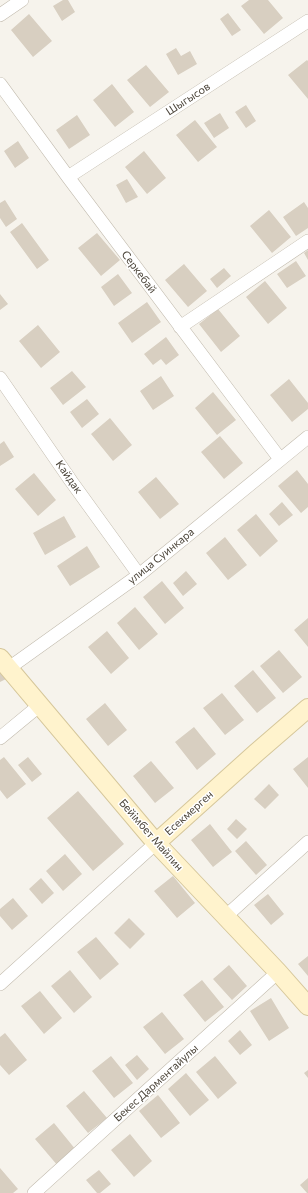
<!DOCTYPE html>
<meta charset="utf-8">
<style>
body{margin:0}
canvas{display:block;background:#f6f3ec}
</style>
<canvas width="308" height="1193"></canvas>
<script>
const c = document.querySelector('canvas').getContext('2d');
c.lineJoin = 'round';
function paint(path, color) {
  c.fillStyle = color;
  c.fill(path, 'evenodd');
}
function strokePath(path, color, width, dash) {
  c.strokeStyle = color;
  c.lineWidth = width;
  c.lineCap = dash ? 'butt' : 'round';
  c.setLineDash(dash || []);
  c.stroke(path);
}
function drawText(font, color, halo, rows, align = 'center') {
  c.font = font + ' Commissioner,sans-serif';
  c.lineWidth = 3;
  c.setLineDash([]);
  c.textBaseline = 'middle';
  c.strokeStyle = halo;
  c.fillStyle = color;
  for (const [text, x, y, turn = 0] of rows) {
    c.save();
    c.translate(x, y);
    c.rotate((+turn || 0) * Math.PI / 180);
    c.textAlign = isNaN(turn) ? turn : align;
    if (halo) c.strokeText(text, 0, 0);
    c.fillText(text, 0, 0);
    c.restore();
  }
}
paint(new Path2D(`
 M 63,0 L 68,0 L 75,12 L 62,21 L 53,6 Z
 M 249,0 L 268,0 L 283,18 L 264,34 L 241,6 Z
 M 228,13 L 241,30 L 232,36 L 220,19 Z
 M 29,14 L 52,41 L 33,57 L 11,30 Z
 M 176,48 L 181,56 L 190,51 L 197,64 L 178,75 L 166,54 Z
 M 307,60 L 308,61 L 308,99 L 288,75 Z
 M 146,65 L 169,92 L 150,107 L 127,80 Z
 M 112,84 L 134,112 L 115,127 L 93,100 Z
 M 246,105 L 256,121 L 246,128 L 235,112 Z
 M 220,113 L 229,128 L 214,138 L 204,123 Z
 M 77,115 L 90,135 L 69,149 L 56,130 Z
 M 195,120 L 217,147 L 198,162 L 176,135 Z
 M 18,141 L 29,158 L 15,168 L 4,151 Z
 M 144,151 L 166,178 L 147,194 L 125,167 Z
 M 127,179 L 138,197 L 126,203 L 116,185 Z
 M 5,200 L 17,219 L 6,227 L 0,218 L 0,203 Z
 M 304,202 L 308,208 L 308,228 L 296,236 L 283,217 Z
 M 269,210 L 291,237 L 272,253 L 250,226 Z
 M 22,223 L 49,260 L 37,269 L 10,232 Z
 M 97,233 L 120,260 L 101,276 L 78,248 Z
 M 308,250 L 308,260 L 304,253 Z
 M 296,261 L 306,276 L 287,288 L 277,274 Z
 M 184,264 L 207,291 L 188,307 L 165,280 Z
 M 224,268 L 231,276 L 217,288 L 210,279 Z
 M 118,274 L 132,293 L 114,306 L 101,287 Z
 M 265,281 L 287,308 L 268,324 L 246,297 Z
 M 0,294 L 8,304 L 0,310 Z
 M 147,302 L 161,322 L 132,343 L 118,323 Z
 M 218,309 L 240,336 L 221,352 L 199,324 Z
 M 38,325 L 60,352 L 41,368 L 19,341 Z
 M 166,337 L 179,355 L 166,365 L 161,359 L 153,365 L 144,354 Z
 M 72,371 L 86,387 L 63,405 L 50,388 Z
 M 161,376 L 174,396 L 153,410 L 140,391 Z
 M 289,379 L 308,403 L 308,409 L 292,422 L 270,395 Z
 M 213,392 L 236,420 L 217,435 L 195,408 Z
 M 87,399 L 99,414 L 82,428 L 70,412 Z
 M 110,418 L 132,445 L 113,461 L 91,434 Z
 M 220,436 L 243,463 L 224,479 L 201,452 Z
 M 4,441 L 14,457 L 0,466 L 0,444 Z
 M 297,470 L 308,484 L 308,507 L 301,513 L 278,486 Z
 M 34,473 L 56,500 L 38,516 L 15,489 Z
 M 156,477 L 179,504 L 160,519 L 138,492 Z
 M 282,502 L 293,515 L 279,526 L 269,514 Z
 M 256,514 L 278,541 L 260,557 L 237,530 Z
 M 64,516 L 76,537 L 45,555 L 33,533 Z
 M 225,537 L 247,565 L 228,580 L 206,553 Z
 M 87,546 L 100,567 L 70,586 L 57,566 Z
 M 186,571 L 197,584 L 183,596 L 173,583 Z
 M 162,581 L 184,608 L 165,624 L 143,597 Z
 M 135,607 L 158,634 L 139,650 L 117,623 Z
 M 308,618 L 308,647 L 294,630 Z
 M 107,631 L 129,658 L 111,674 L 88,647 Z
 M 279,650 L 302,677 L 283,693 L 260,666 Z
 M 0,669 L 6,679 L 0,682 Z
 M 253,670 L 276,698 L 257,713 L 234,686 Z
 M 222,693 L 244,720 L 225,735 L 203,708 Z
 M 105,703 L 127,730 L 108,746 L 86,719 Z
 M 194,727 L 216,754 L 197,770 L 175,742 Z
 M 4,757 L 26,784 L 7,799 L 0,790 L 0,760 Z
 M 28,757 L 42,774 L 32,782 L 18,765 Z
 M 308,757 L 308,788 L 293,769 Z
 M 151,761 L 174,788 L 155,803 L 133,776 Z
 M 269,784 L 279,795 L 265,809 L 254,799 Z
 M 78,791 L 124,844 L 93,871 L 47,818 Z
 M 236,819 L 247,829 L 237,839 L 227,829 Z
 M 210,824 L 232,852 L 213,867 L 191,840 Z
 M 246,841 L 267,865 L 256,875 L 235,851 Z
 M 65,854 L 82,874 L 63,891 L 46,871 Z
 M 173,876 L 195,903 L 177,918 L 154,891 Z
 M 41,878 L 54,893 L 42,904 L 29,889 Z
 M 268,894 L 284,914 L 271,925 L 254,905 Z
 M 13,898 L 28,916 L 12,930 L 0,916 L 0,909 Z
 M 129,918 L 145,934 L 130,949 L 114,933 Z
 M 96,937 L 119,964 L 100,980 L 77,952 Z
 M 308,956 L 308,976 L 298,964 Z
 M 229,965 L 247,986 L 232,1000 L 213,979 Z
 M 70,970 L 92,997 L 74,1013 L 51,986 Z
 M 202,980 L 224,1007 L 205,1022 L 183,995 Z
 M 40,991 L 62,1018 L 44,1034 L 21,1006 Z
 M 271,998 L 289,1028 L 269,1041 L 250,1011 Z
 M 162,1012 L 184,1039 L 165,1054 L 143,1027 Z
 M 240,1030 L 252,1045 L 240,1055 L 228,1041 Z
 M 5,1033 L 27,1060 L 9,1075 L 0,1065 L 0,1037 Z
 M 137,1055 L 149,1069 L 137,1080 L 125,1065 Z
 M 111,1056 L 133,1083 L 114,1098 L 92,1071 Z
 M 215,1056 L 237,1083 L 218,1099 L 196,1072 Z
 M 308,1070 L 308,1078 L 304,1073 Z
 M 186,1073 L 209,1100 L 190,1116 L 168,1089 Z
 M 84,1091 L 107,1118 L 88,1133 L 66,1106 Z
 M 158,1095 L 180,1123 L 161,1138 L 139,1111 Z
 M 54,1123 L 76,1150 L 58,1166 L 35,1139 Z
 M 130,1134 L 152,1161 L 134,1177 L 111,1150 Z
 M 0,1168 L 18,1189 L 13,1193 L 0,1193 Z
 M 99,1170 L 111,1184 L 100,1193 L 97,1193 L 86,1180 Z
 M 308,1178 L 308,1193 L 307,1193 L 300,1185 Z`), '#d8cfc1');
const street = new Path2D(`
 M 0,15 L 22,0
 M 0,84 L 68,177 L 280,459
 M 68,177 L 308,21
 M 180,327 L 308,241
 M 0,378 L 71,481 L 139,575
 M 9,668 L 139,575 L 308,437
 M 0,738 L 40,705
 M 225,917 L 308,842
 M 0,984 L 156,843
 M 34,1193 L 278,972`);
const secondary = new Path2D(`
 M 0,658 L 156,843 L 278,972 L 308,1006
 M 156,843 L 256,753 L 308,708`);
strokePath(street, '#c2bbae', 14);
strokePath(secondary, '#d6c79b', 20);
strokePath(street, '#fff', 13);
strokePath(secondary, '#fff3cd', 18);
drawText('11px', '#4b4439', '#fff', [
 ["Шыгысов",188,99,-33],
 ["Серкебай",139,272,53],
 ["Кайдак",69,477,55],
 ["улица Суинкара",161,556,-39],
 ["Eсекмерген",189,813,-42],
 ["Бейімбет Майлин",151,835,49],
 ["Бекес Дарментайулы",156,1083,-42]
]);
</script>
